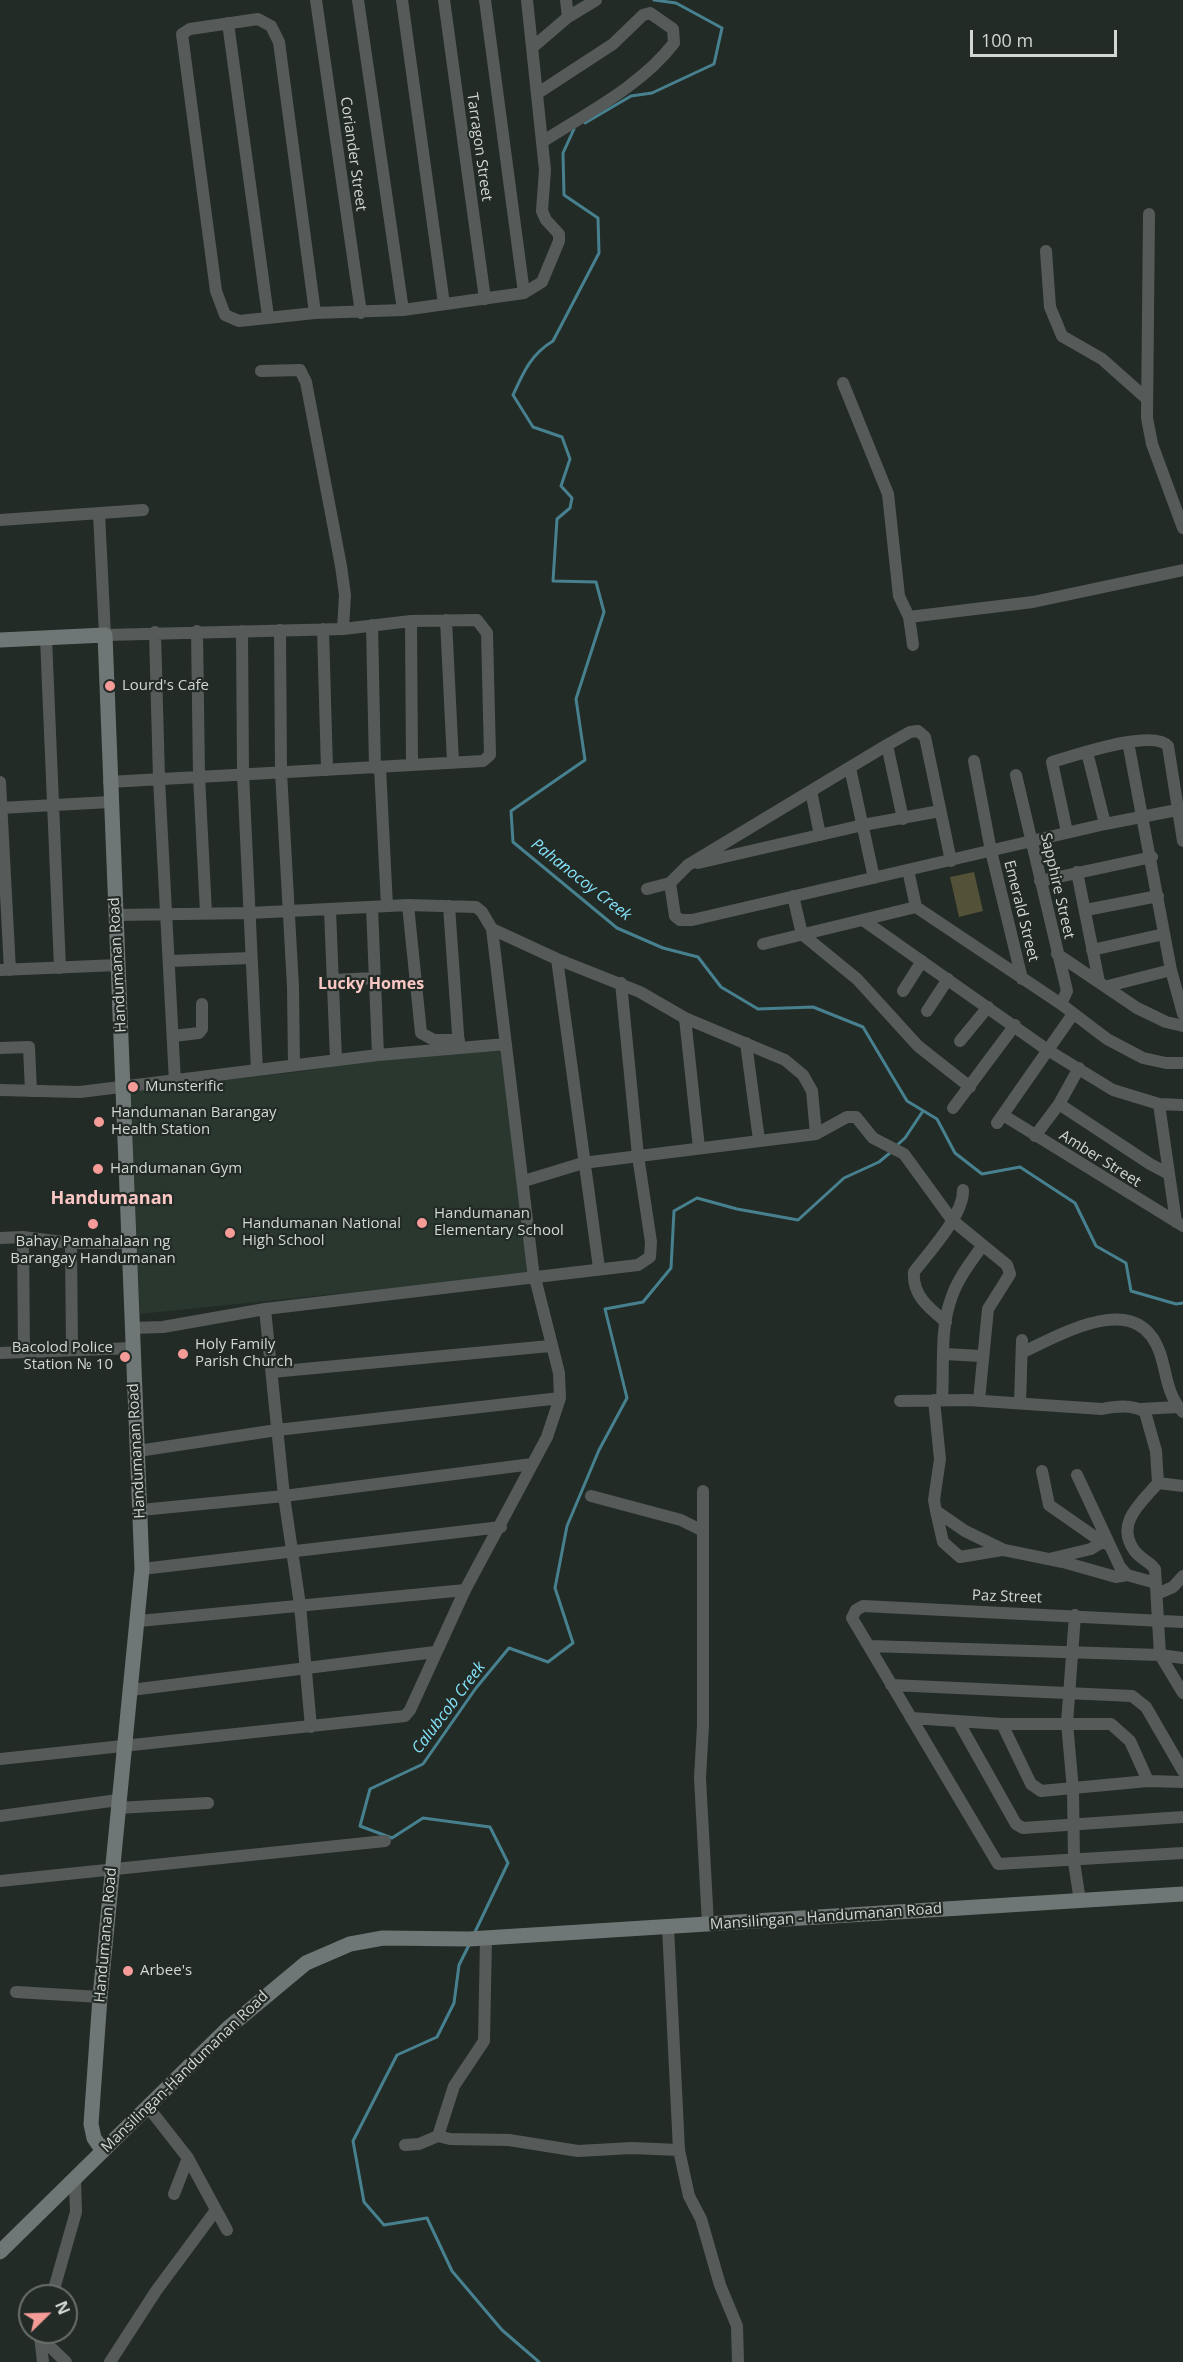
<!DOCTYPE html>
<meta charset="utf-8">
<style>
body{margin:0}
#map{position:relative;width:1183px;height:2362px;overflow:hidden;background:#232b26;font-family:"Open Sans",sans-serif}
canvas{display:block}
.north{position:absolute;left:18px;top:2284px;width:60px;height:60px;box-sizing:border-box;background:#232b26;border:2px solid #69706b;border-radius:50%;rotate:67deg;font-size:16px;font-weight:700;line-height:24px;text-align:center;color:#d1d7d3}
.north::after{content:'';display:block;margin:auto;width:21px;height:27px;background:#f59b98;clip-path:polygon(50% 0,100% 100%,50% 72%,0 100%)}
.scale{position:absolute;left:970px;top:30px;width:147px;height:27px;box-sizing:border-box;border:3px solid #d1d7d3;border-top:0;padding-left:8px;font-size:18px;line-height:21px;white-space:nowrap;color:#d1d7d3;-webkit-text-stroke:4px #232b26;paint-order:stroke}
</style>
<div id="map">
<canvas width="1183" height="2362"></canvas>
<div class="north">N</div>
<div class="scale">100 m</div>
</div>
<script>
const c = document.querySelector('canvas').getContext('2d');
c.lineJoin = 'round';
function paint(path, color) {
  c.fillStyle = color;
  c.fill(path, 'evenodd');
}
function strokePath(path, color, width, dash) {
  c.strokeStyle = color;
  c.lineWidth = width;
  c.lineCap = dash ? 'butt' : 'round';
  c.setLineDash(dash || []);
  c.stroke(path);
}
function drawText(font, color, halo, rows, align = 'center') {
  c.font = font + ' "Open Sans",sans-serif';
  c.lineWidth = 4.5;
  c.setLineDash([]);
  c.textBaseline = 'middle';
  c.strokeStyle = halo;
  c.fillStyle = color;
  for (const [text, x, y, turn = 0] of rows) {
    c.save();
    c.translate(x, y);
    c.rotate((+turn || 0) * Math.PI / 180);
    c.textAlign = isNaN(turn) ? turn : align;
    if (halo) c.strokeText(text, 0, 0);
    c.fillText(text, 0, 0);
    c.restore();
  }
}
paint(new Path2D(`
 M 501,1048 L 529,1274 L 140,1314 L 130,1091 L 305,1071 L 401,1054 Z`), '#29372f');
paint(new Path2D(`
 M 974,872 L 983,911 L 959,917 L 950,877 Z`), '#535137');
strokePath(new Path2D(`
 M 585,123 L 631,96 L 652,93 L 714,64 L 722,28 L 676,3 L 654,0
 M 574,129 L 563,153 L 564,195 L 598,218 L 599,253 L 553,341 C 531,354 523,373 513,395 L 533,427 L 562,437 L 570,459 L 561,486 L 572,498 L 570,508 L 557,519 L 553,581 L 596,582 L 604,612 L 576,699 L 585,760 L 511,811 L 513,842 L 617,928 L 663,948 L 698,957 L 721,987 L 758,1009 L 813,1007 L 863,1027 L 907,1101 L 937,1119 L 955,1153 L 982,1174 L 1020,1167 L 1075,1203 L 1096,1246 L 1126,1263 L 1131,1291 L 1176,1304 L 1183,1303
 M 895,1147 L 905,1138 L 923,1111
 M 474,1934 L 508,1863 L 490,1827 L 423,1818 L 392,1838 L 360,1826 L 370,1789 L 423,1764 L 476,1688 L 509,1648 L 548,1662 L 573,1643 L 555,1588 L 567,1526 L 599,1450 L 627,1398 L 605,1309 L 643,1302 L 671,1268 L 674,1211 L 697,1198 L 737,1209 L 798,1220 L 844,1178 L 879,1162 L 891,1152
 M 469,1945 L 459,1965 L 454,2003 L 437,2037 L 397,2055 L 353,2141 L 364,2202 L 384,2225 L 427,2218 L 452,2271 L 502,2330 L 539,2362`), '#47818f', 3);
strokePath(new Path2D(`
 M 316,0 L 361,313
 M 358,0 L 403,310
 M 402,0 L 444,304
 M 444,0 L 485,299
 M 566,0 L 568,17
 M 228,23 L 268,316
 M 533,47 L 568,17 L 596,0
 M 538,93 L 613,44 L 643,15 L 650,13 L 673,29 L 674,43 C 641,86 587,113 542,142
 M 1149,214 L 1147,418 L 1152,444 L 1183,528
 M 1046,251 L 1050,307 L 1062,336 L 1102,359 L 1147,399
 M 524,293 L 542,282 L 559,241 L 559,234 L 546,220 L 542,211 L 545,170 L 527,0
 M 315,313 L 279,42 L 271,26 L 258,19 L 190,29 L 182,34 L 216,291 L 225,315 L 239,321 L 315,313 L 403,310 L 524,293 L 485,0
 M 261,371 L 300,370 L 306,382 L 341,566 L 345,595 L 343,629
 M 843,383 L 888,494 L 899,596 L 909,617
 M 99,513 L 105,635 L 343,629 L 411,621 L 477,620 L 487,633 L 490,755 L 483,761 L 109,782
 M 0,520 L 143,510
 M 446,620 L 453,762
 M 411,621 L 412,765
 M 372,625 L 375,768
 M 323,629 L 327,770
 M 280,630 L 281,772 L 293,987 L 294,1065
 M 197,631 L 199,776 L 206,913
 M 242,631 L 243,774 L 257,1070
 M 155,632 L 159,779 L 175,1082
 M 46,638 L 60,968
 M 913,645 L 909,617 L 1033,602 L 1183,570
 M 1128,742 L 1171,970 L 1183,1014
 M 887,745 L 903,819
 M 1087,752 L 1105,824
 M 974,761 L 991,851 L 1022,979
 M 380,767 L 387,906
 M 850,768 L 874,878
 M 1016,775 L 1067,991 L 1061,1004
 M 0,782 L 10,970
 M 811,791 L 820,835
 M 0,808 L 110,802
 M 1067,832 L 1052,762 C 1074,756 1153,728 1168,746 L 1183,841
 M 698,863 L 863,825 L 940,811
 M 908,870 L 916,907
 M 1077,872 L 1099,982
 M 1040,881 L 1152,857
 M 670,883 L 675,916 L 680,920 L 692,920 L 1105,824 L 1177,810 L 1183,814
 M 647,889 L 670,883 L 688,865 L 887,745 L 910,732 L 918,731 L 925,737 L 951,861
 M 793,896 L 802,934 L 857,979 L 918,1046 L 970,1087
 M 408,905 L 421,1033 L 434,1040 L 459,1040
 M 449,906 L 459,1048
 M 372,907 L 378,1055
 M 330,910 L 336,1060
 M 1086,910 L 1158,896
 M 863,920 L 1046,1049 L 1113,1090 L 1159,1104 L 1183,1105
 M 492,929 L 557,959 L 640,992 L 685,1018 L 785,1060 L 803,1075 L 812,1091 L 816,1134 L 583,1163 L 524,1181
 M 763,944 L 916,907 L 1061,1004 L 1107,1039 L 1143,1058 L 1166,1063 L 1183,1063
 M 1092,950 L 1164,934
 M 1057,954 L 1137,1008 L 1166,1022 L 1183,1026
 M 557,959 L 599,1268
 M 170,961 L 251,958
 M 0,970 L 118,965
 M 334,980 L 374,978
 M 1108,986 L 1171,970
 M 903,991 L 922,961
 M 927,1011 L 948,979
 M 685,1018 L 699,1148
 M 173,1036 L 199,1033 L 202,1029 L 202,1004
 M 960,1041 L 988,1007
 M 746,1043 L 759,1140
 M 0,1048 L 29,1047 L 31,1091
 M 0,1090 L 80,1092 L 378,1055 L 506,1044
 M 1059,1104 L 1150,1164 L 1169,1174
 M 1159,1104 L 1176,1222
 M 953,1108 L 1015,1025
 M 1003,1115 L 1183,1226
 M 997,1123 L 1073,1014
 M 816,1134 L 847,1117 L 856,1117 L 873,1138 L 904,1154 L 952,1220 L 1007,1265 L 1010,1274 L 988,1309 L 979,1400
 M 1035,1136 L 1059,1104 L 1079,1068
 M 23,1237 L 24,1352
 M 0,1238 L 23,1237 L 71,1243 L 129,1243
 M 71,1243 L 72,1349
 M 265,1309 L 284,1496 L 300,1605 L 311,1727
 M 946,1322 C 929,1308 912,1295 914,1272 C 929,1252 964,1215 963,1190
 M 132,1328 L 163,1327 L 265,1309 L 638,1265 L 650,1257 L 651,1242 L 638,1156 L 621,983
 M 1023,1352 C 1064,1333 1138,1289 1160,1353 C 1167,1374 1167,1396 1183,1412
 M 0,1353 L 133,1348
 M 945,1354 L 981,1356
 M 272,1372 L 550,1346
 M 934,1400 L 940,1459 L 934,1500 L 936,1511 L 965,1531 L 1004,1550 L 1063,1562 L 1116,1577 L 1127,1575
 M 942,1400 C 944,1369 940,1332 950,1302 C 956,1281 970,1263 983,1245
 M 900,1401 L 968,1400 L 1102,1409 C 1116,1406 1133,1404 1145,1412 L 1156,1451 L 1158,1483 C 1141,1503 1115,1523 1134,1550 C 1139,1558 1149,1561 1155,1569 L 1160,1655 L 1183,1693
 M 1020,1403 L 1022,1340
 M 1140,1409 L 1178,1407
 M 138,1451 L 277,1430 L 560,1398
 M 1042,1471 L 1049,1505 L 1102,1542 L 1109,1545
 M 1077,1475 L 1120,1567 L 1127,1575 L 1156,1583
 M 1158,1483 L 1183,1486
 M 703,1491 L 703,1725 L 700,1778 L 708,1924
 M 591,1496 L 681,1520 L 703,1531
 M 141,1510 L 284,1496 L 532,1464
 M 936,1511 L 943,1542 L 960,1557 L 1002,1550
 M 1049,1559 L 1091,1549 L 1102,1542
 M 142,1569 L 501,1527
 M 1157,1594 L 1173,1587 L 1183,1576
 M 1075,1615 L 1067,1723 L 1073,1790 L 1074,1862 L 1080,1901
 M 139,1621 L 465,1590
 M 1183,1622 L 863,1606 L 856,1610 L 852,1618 L 998,1864 L 1183,1853
 M 869,1646 L 1160,1655 L 1183,1658
 M 891,1685 L 1132,1696 L 1146,1707 L 1183,1771
 M 131,1690 L 435,1652
 M 911,1718 L 1002,1724 L 1111,1724 L 1130,1741 L 1148,1781
 M 958,1721 L 1016,1824 L 1023,1828 L 1183,1817
 M 1002,1724 L 1031,1784 L 1041,1791 L 1148,1781 L 1183,1782
 M 0,1759 L 405,1716 L 410,1710 L 465,1590 L 547,1437 L 560,1398 L 559,1373 L 533,1270 L 492,929 L 482,912 L 476,907 L 408,905 L 250,913 L 116,915
 M 117,1808 L 208,1803
 M 0,1816 L 118,1800
 M 0,1881 L 385,1841
 M 668,1927 L 679,2150 L 689,2196 L 701,2219 L 720,2285 L 737,2326 L 738,2362
 M 486,1938 L 484,2041 L 454,2086 L 438,2136 L 450,2139 L 509,2140 L 578,2151 L 632,2148 L 679,2150
 M 16,1992 L 100,1997
 M 148,2107 L 188,2158 L 227,2230
 M 405,2145 L 419,2144 L 438,2136
 M 174,2194 L 188,2158
 M 52,2296 L 76,2212 L 75,2180
 M 40,2336 L 43,2362
 M 40,2337 L 66,2362
 M 110,2362 L 156,2291 L 216,2210`), '#565b5a', 12);
strokePath(new Path2D(`
 M 0,640 L 105,635 L 142,1569 L 100,1997 L 91,2124 L 94,2138 L 103,2151
 M 0,2252 L 228,2028 L 306,1963 L 350,1944 L 383,1938 L 469,1939 L 1183,1894`), '#6f7776', 15);
for (const [x, y, r, color] of [
 [110,686,6,"#f59b98"],
 [133,1087,6,"#f59b98"],
 [99,1122,6,"#f59b98"],
 [98,1169,6,"#f59b98"],
 [422,1223,6,"#f59b98"],
 [93,1224,6,"#f59b98"],
 [230,1233,6,"#f59b98"],
 [183,1354,6,"#f59b98"],
 [125,1357,6,"#f59b98"],
 [128,1971,6,"#f59b98"]
]) {
  const dot = new Path2D();
  dot.arc(x, y, r, 0, 2 * Math.PI);
  c.fillStyle = color;
  c.fill(dot);
  strokePath(dot, '#232b26', 2);
}
drawText('15px', '#d1d7d3', '#232b26', [
 ["Tarragon Street",479,147,82],
 ["Coriander Street",353,154,82],
 ["Sapphire Street",1057,886,77],
 ["Emerald Street",1021,911,76],
 ["Handumanan Road",118,965,-93],
 ["Amber Street",1100,1159,32],
 ["Handumanan Road",137,1451,-93],
 ["Paz Street",1007,1597,2],
 ["Mansilingan - Handumanan Road",826,1917,-4],
 ["Handumanan Road",106,1935,-85],
 ["Mansilingan-Handumanan Road",185,2072,-44]
]);
drawText('15px', '#d1d7d3', '#232b26', [
 ["Lourd's Cafe",122,686],
 ["Munsterific",145,1087],
 ["Handumanan Barangay",111,1113],
 ["Health Station",111,1130],
 ["Handumanan Gym",110,1169],
 ["Handumanan",434,1214],
 ["Elementary School",434,1231],
 ["Handumanan National",242,1224],
 ["High School",242,1241],
 ["Bahay Pamahalaan ng",93,1242,"center"],
 ["Barangay Handumanan",93,1259,"center"],
 ["Holy Family",195,1345],
 ["Parish Church",195,1362],
 ["Bacolod Police",113,1348,"right"],
 ["Station № 10",113,1365,"right"],
 ["Arbee's",140,1971]
], 'left');
drawText('italic 16px', '#84e2f9', '#232b26', [
 ["Pahanocoy Creek",581,880,38],
 ["Calubcob Creek",449,1708,-53]
]);
drawText('bold 16px', '#fbc7c4', '#232b26', [
 ["Lucky Homes",371,984]
]);
drawText('bold 18px', '#fbc7c4', '#232b26', [
 ["Handumanan",112,1199]
]);
</script>
